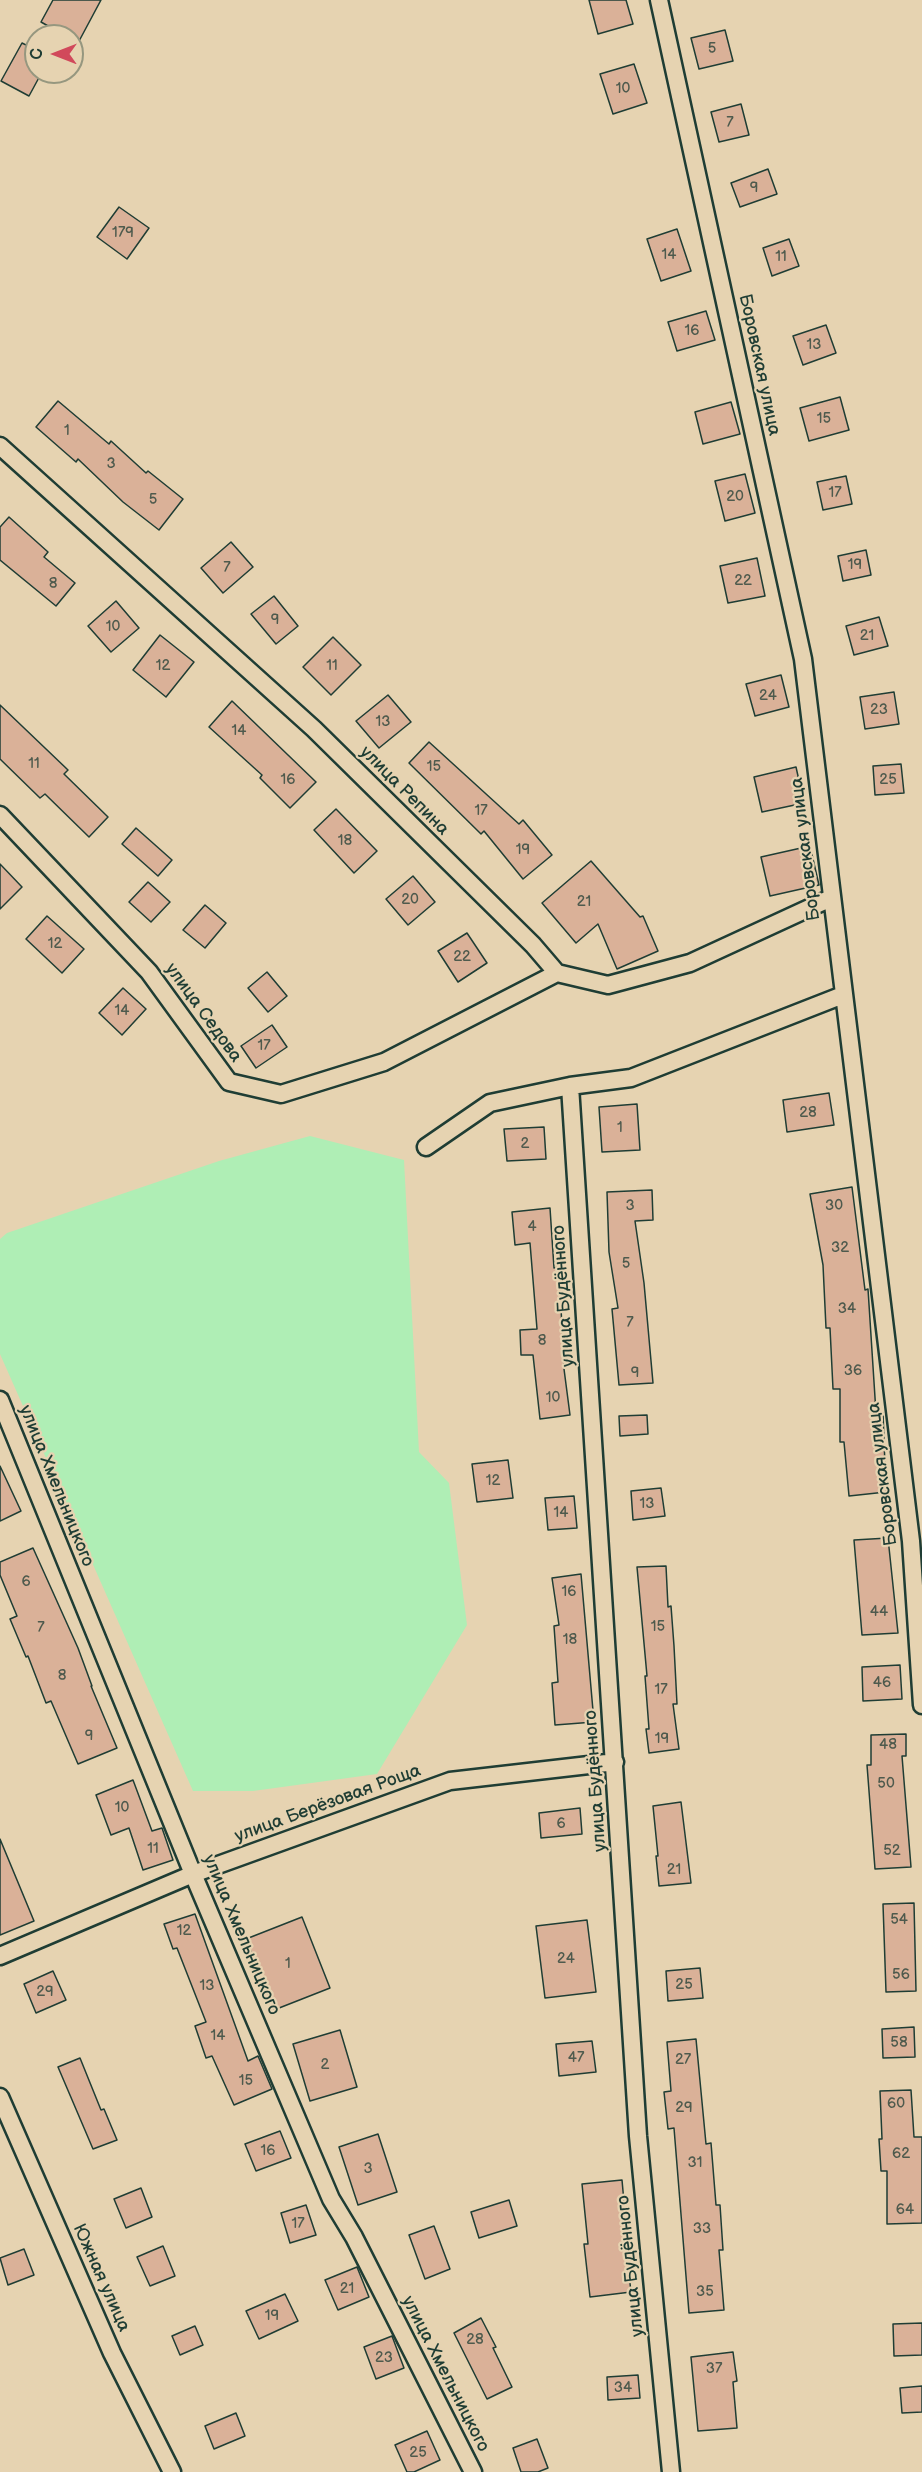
<!DOCTYPE html>
<meta charset="utf-8">
<style>
body{margin:0}
#map{position:relative;width:922px;height:2472px;overflow:hidden;background:#e6d3b1;font-family:"Balsamiq Sans",sans-serif}
canvas{display:block}
.north{position:absolute;left:24px;top:24px;width:60px;height:60px;box-sizing:border-box;background:#e6d3b1;border:2px solid #96977f;border-radius:50%;rotate:270deg;font-size:16px;font-weight:700;line-height:24px;text-align:center;color:#1f3d34}
.north::after{content:'';display:block;margin:auto;width:21px;height:27px;background:#d1495b;clip-path:polygon(50% 0,100% 100%,50% 72%,0 100%)}
</style>
<div id="map">
<canvas width="922" height="2472"></canvas>
<div class="north">С</div>
</div>
<script>
const c = document.querySelector('canvas').getContext('2d');
c.lineJoin = 'round';
function paint(path, color) {
  c.fillStyle = color;
  c.fill(path, 'evenodd');
}
function strokePath(path, color, width, dash) {
  c.strokeStyle = color;
  c.lineWidth = width;
  c.lineCap = dash ? 'butt' : 'round';
  c.setLineDash(dash || []);
  c.stroke(path);
}
function drawText(font, color, halo, rows, align = 'center') {
  c.font = font + ' "Balsamiq Sans",sans-serif';
  c.lineWidth = 4.5;
  c.setLineDash([]);
  c.textBaseline = 'middle';
  c.strokeStyle = halo;
  c.fillStyle = color;
  for (const [text, x, y, turn = 0] of rows) {
    c.save();
    c.translate(x, y);
    c.rotate((+turn || 0) * Math.PI / 180);
    c.textAlign = isNaN(turn) ? turn : align;
    if (halo) c.strokeText(text, 0, 0);
    c.fillText(text, 0, 0);
    c.restore();
  }
}
paint(new Path2D(`
 M 310,1136 L 404,1160 L 419,1452 L 449,1483 L 467,1625 L 377,1774 L 253,1791 L 193,1791 L 0,1354 L 0,1239 L 7,1233 L 219,1161 Z`), '#afeeb5');
const building = new Path2D(`
 M 53,0 L 101,0 L 78,43 L 72,39 L 72,36 L 66,36 L 41,22 Z
 M 589,0 L 626,0 L 633,24 L 598,34 Z
 M 725,30 L 733,61 L 699,69 L 691,38 Z
 M 22,43 L 36,50 L 36,72 L 42,72 L 29,96 L 1,81 Z
 M 634,64 L 647,103 L 613,114 L 600,74 Z
 M 741,104 L 749,135 L 719,142 L 711,112 Z
 M 768,169 L 777,194 L 740,207 L 731,183 Z
 M 119,207 L 149,228 L 127,259 L 97,237 Z
 M 677,229 L 691,271 L 661,281 L 647,239 Z
 M 789,239 L 799,266 L 772,276 L 763,248 Z
 M 706,311 L 715,340 L 677,351 L 668,322 Z
 M 826,325 L 836,353 L 803,365 L 793,336 Z
 M 840,397 L 849,430 L 809,441 L 800,408 Z
 M 58,401 L 109,444 L 111,441 L 146,473 L 148,471 L 183,499 L 159,530 L 123,502 L 78,459 L 76,462 L 36,427 Z
 M 731,402 L 740,434 L 703,444 L 695,412 Z
 M 745,474 L 755,513 L 725,521 L 715,481 Z
 M 846,476 L 852,504 L 823,510 L 817,482 Z
 M 9,517 L 48,552 L 44,557 L 75,583 L 56,606 L 0,560 L 0,527 Z
 M 231,542 L 253,567 L 223,593 L 201,568 Z
 M 866,550 L 871,575 L 843,581 L 838,556 Z
 M 757,558 L 765,596 L 728,603 L 720,566 Z
 M 274,596 L 298,626 L 276,644 L 251,614 Z
 M 116,601 L 139,628 L 111,652 L 88,626 Z
 M 879,617 L 888,646 L 854,655 L 846,626 Z
 M 160,635 L 194,662 L 166,697 L 133,670 Z
 M 333,637 L 361,665 L 331,695 L 303,667 Z
 M 781,675 L 789,707 L 755,716 L 746,684 Z
 M 894,692 L 899,724 L 865,729 L 860,697 Z
 M 388,695 L 411,722 L 379,748 L 356,721 Z
 M 232,701 L 316,782 L 290,808 L 260,778 L 262,775 L 209,727 Z
 M 0,705 L 68,770 L 64,774 L 108,817 L 89,837 L 45,794 L 40,798 L 0,759 Z
 M 429,742 L 519,824 L 523,820 L 552,855 L 523,879 L 484,831 L 481,834 L 409,763 Z
 M 901,764 L 904,793 L 875,795 L 873,766 Z
 M 796,767 L 804,803 L 762,812 L 754,777 Z
 M 336,809 L 377,851 L 354,873 L 314,830 Z
 M 136,828 L 172,860 L 158,876 L 122,844 Z
 M 810,846 L 819,885 L 770,896 L 761,857 Z
 M 591,861 L 640,917 L 643,916 L 658,951 L 617,969 L 598,924 L 576,943 L 542,903 Z
 M 0,864 L 22,887 L 0,909 Z
 M 413,876 L 435,902 L 408,925 L 386,899 Z
 M 148,882 L 170,902 L 151,922 L 129,902 Z
 M 205,905 L 226,923 L 205,948 L 183,930 Z
 M 47,916 L 84,949 L 62,973 L 26,939 Z
 M 467,933 L 487,963 L 458,982 L 438,951 Z
 M 267,972 L 287,996 L 268,1012 L 248,988 Z
 M 123,988 L 146,1009 L 122,1035 L 99,1013 Z
 M 272,1025 L 287,1047 L 256,1068 L 241,1046 Z
 M 829,1093 L 834,1125 L 787,1132 L 783,1100 Z
 M 637,1104 L 640,1150 L 602,1152 L 599,1107 Z
 M 544,1127 L 546,1159 L 507,1161 L 504,1129 Z
 M 852,1187 L 865,1290 L 868,1289 L 876,1413 L 883,1413 L 886,1492 L 849,1496 L 844,1442 L 840,1442 L 840,1389 L 833,1389 L 830,1328 L 826,1328 L 823,1265 L 810,1194 Z
 M 652,1190 L 653,1220 L 635,1221 L 644,1283 L 653,1383 L 619,1385 L 612,1309 L 618,1308 L 609,1252 L 607,1192 Z
 M 550,1208 L 554,1268 L 559,1267 L 564,1369 L 570,1415 L 540,1419 L 533,1355 L 521,1355 L 520,1330 L 537,1329 L 530,1243 L 515,1245 L 512,1212 Z
 M 647,1415 L 648,1434 L 620,1436 L 619,1416 Z
 M 508,1460 L 513,1498 L 477,1502 L 472,1464 Z
 M 0,1466 L 21,1511 L 0,1521 Z
 M 661,1488 L 665,1516 L 633,1520 L 631,1491 Z
 M 574,1496 L 577,1528 L 548,1530 L 545,1498 Z
 M 888,1538 L 898,1633 L 862,1635 L 854,1540 Z
 M 33,1548 L 78,1648 L 92,1686 L 91,1686 L 117,1748 L 78,1764 L 51,1701 L 46,1703 L 28,1656 L 26,1657 L 10,1619 L 17,1616 L 0,1575 L 0,1562 Z
 M 666,1566 L 668,1607 L 671,1606 L 674,1646 L 677,1704 L 673,1704 L 679,1749 L 649,1753 L 646,1729 L 649,1729 L 645,1676 L 647,1676 L 637,1567 Z
 M 581,1574 L 594,1722 L 555,1725 L 552,1683 L 558,1682 L 554,1626 L 559,1625 L 552,1578 Z
 M 900,1665 L 902,1699 L 863,1701 L 862,1667 Z
 M 906,1734 L 906,1756 L 902,1756 L 911,1867 L 875,1869 L 867,1765 L 871,1765 L 871,1735 Z
 M 133,1780 L 152,1831 L 162,1828 L 173,1860 L 143,1870 L 129,1828 L 111,1835 L 96,1795 Z
 M 681,1802 L 691,1883 L 659,1886 L 656,1856 L 658,1856 L 653,1806 Z
 M 580,1808 L 582,1834 L 541,1838 L 539,1813 Z
 M 0,1839 L 34,1921 L 0,1935 Z
 M 914,1903 L 916,1991 L 886,1992 L 883,1904 Z
 M 195,1914 L 248,2061 L 258,2056 L 272,2089 L 234,2105 L 212,2056 L 206,2058 L 195,2026 L 206,2022 L 177,1948 L 173,1949 L 164,1924 Z
 M 302,1917 L 330,1988 L 274,2010 L 246,1939 Z
 M 587,1920 L 596,1992 L 545,1998 L 536,1926 Z
 M 700,1968 L 703,1998 L 668,2001 L 666,1971 Z
 M 53,1971 L 66,2000 L 36,2013 L 24,1984 Z
 M 914,2027 L 915,2057 L 883,2058 L 882,2029 Z
 M 340,2030 L 357,2087 L 310,2101 L 293,2044 Z
 M 696,2039 L 706,2144 L 711,2143 L 716,2205 L 720,2205 L 723,2250 L 719,2250 L 724,2310 L 689,2313 L 674,2128 L 668,2129 L 664,2092 L 671,2091 L 667,2042 Z
 M 592,2041 L 596,2072 L 559,2076 L 556,2044 Z
 M 80,2058 L 101,2110 L 104,2109 L 117,2140 L 93,2149 L 58,2067 Z
 M 911,2090 L 914,2137 L 922,2137 L 922,2223 L 887,2224 L 887,2171 L 881,2171 L 879,2139 L 882,2139 L 880,2091 Z
 M 280,2131 L 291,2158 L 256,2171 L 245,2144 Z
 M 378,2134 L 397,2192 L 358,2205 L 339,2147 Z
 M 622,2180 L 625,2213 L 622,2214 L 631,2292 L 590,2297 L 584,2244 L 588,2244 L 582,2184 Z
 M 141,2188 L 152,2217 L 126,2228 L 114,2199 Z
 M 509,2200 L 517,2226 L 479,2238 L 471,2212 Z
 M 306,2205 L 316,2235 L 290,2243 L 281,2213 Z
 M 434,2226 L 450,2269 L 425,2279 L 409,2235 Z
 M 163,2246 L 175,2276 L 150,2286 L 137,2257 Z
 M 24,2249 L 34,2275 L 8,2285 L 0,2258 Z
 M 357,2267 L 369,2297 L 338,2310 L 325,2280 Z
 M 285,2294 L 298,2321 L 259,2339 L 246,2311 Z
 M 481,2318 L 496,2347 L 493,2348 L 512,2387 L 487,2399 L 454,2333 Z
 M 922,2323 L 922,2355 L 894,2356 L 893,2324 Z
 M 195,2326 L 203,2345 L 180,2355 L 172,2336 Z
 M 392,2336 L 404,2368 L 376,2379 L 364,2347 Z
 M 733,2352 L 737,2381 L 733,2382 L 737,2428 L 698,2431 L 691,2357 Z
 M 638,2375 L 640,2398 L 608,2400 L 607,2377 Z
 M 922,2386 L 922,2412 L 902,2413 L 900,2388 Z
 M 236,2413 L 245,2436 L 214,2449 L 205,2426 Z
 M 427,2431 L 440,2460 L 414,2472 L 407,2472 L 395,2445 Z
 M 537,2439 L 548,2468 L 538,2472 L 521,2472 L 513,2448 Z`);
paint(building, '#dab198');
strokePath(building, '#1f3d34', 1.5);
const street = new Path2D(`
 M 659,0 L 803,659 L 911,1541 L 922,1705
 M 0,446 L 314,729 L 533,945 L 557,973 L 608,985 L 690,963 L 831,898
 M 0,815 L 149,972 L 229,1082 L 281,1094 L 384,1062 L 557,973
 M 570,1086 L 638,2136 L 671,2472
 M 426,1147 L 490,1103 L 570,1086 L 631,1078 L 843,995
 M 0,1400 L 193,1874 L 331,2199 L 354,2237 L 473,2472
 M 0,1956 L 193,1874 L 450,1781 L 615,1762
 M 0,2097 L 112,2353 L 172,2472`);
strokePath(street, '#1f3d34', 21);
strokePath(street, '#e6d3b1', 16);
drawText('15px', '#4e5a4d', null, [
 ["5",712,49],
 ["10",623,89],
 ["7",730,123],
 ["9",754,188],
 ["179",123,233],
 ["14",669,255],
 ["11",781,257],
 ["16",692,331],
 ["13",814,345],
 ["15",824,419],
 ["1",67,431],
 ["3",111,464],
 ["17",835,493],
 ["20",735,497],
 ["5",153,500],
 ["19",855,565],
 ["7",227,568],
 ["22",743,581],
 ["8",53,584],
 ["9",275,620],
 ["10",113,627],
 ["21",867,636],
 ["12",163,666],
 ["11",332,666],
 ["24",768,696],
 ["23",879,710],
 ["13",383,722],
 ["14",239,731],
 ["11",34,764],
 ["15",434,767],
 ["16",288,780],
 ["25",888,780],
 ["17",481,811],
 ["18",345,841],
 ["19",523,850],
 ["20",410,900],
 ["21",584,902],
 ["12",55,944],
 ["22",462,957],
 ["14",122,1011],
 ["17",264,1046],
 ["28",808,1113],
 ["1",620,1128],
 ["2",525,1144],
 ["3",630,1206],
 ["30",834,1206],
 ["4",532,1227],
 ["32",840,1248],
 ["5",626,1264],
 ["34",847,1309],
 ["7",630,1323],
 ["8",542,1341],
 ["36",853,1371],
 ["9",635,1373],
 ["10",553,1398],
 ["12",493,1481],
 ["13",647,1504],
 ["14",561,1513],
 ["6",26,1582],
 ["16",569,1592],
 ["44",879,1612],
 ["15",658,1627],
 ["7",41,1628],
 ["18",570,1640],
 ["8",62,1676],
 ["46",882,1683],
 ["17",661,1690],
 ["9",89,1736],
 ["19",662,1739],
 ["48",888,1745],
 ["50",886,1784],
 ["10",122,1808],
 ["6",561,1824],
 ["11",153,1849],
 ["52",892,1851],
 ["21",674,1870],
 ["54",899,1920],
 ["12",184,1931],
 ["24",566,1959],
 ["1",288,1964],
 ["56",901,1975],
 ["25",684,1985],
 ["13",207,1986],
 ["29",45,1992],
 ["14",218,2036],
 ["58",899,2043],
 ["47",576,2058],
 ["27",683,2060],
 ["2",325,2065],
 ["15",246,2081],
 ["60",896,2104],
 ["29",684,2108],
 ["16",268,2151],
 ["62",901,2154],
 ["31",695,2163],
 ["3",368,2169],
 ["64",905,2210],
 ["17",298,2224],
 ["33",702,2229],
 ["21",347,2289],
 ["35",705,2292],
 ["19",272,2316],
 ["28",475,2340],
 ["23",384,2358],
 ["37",714,2369],
 ["34",623,2388],
 ["25",418,2453]
]);
drawText('18px', '#1f3d34', '#e6d3b1', [
 ["Боровская улица",759,365,78],
 ["улица Репина",404,791,45],
 ["Боровская улица",806,849,-97],
 ["улица Седова",203,1013,54],
 ["улица Будённого",564,1296,-94],
 ["Боровская улица",883,1474,-97],
 ["улица Хмельницкого",56,1486,68],
 ["улица Будённого",596,1781,-94],
 ["улица Берёзовая Роща",328,1804,-20],
 ["улица Хмельницкого",241,1935,67],
 ["улица Будённого",631,2266,-96],
 ["Южная улица",101,2278,66],
 ["улица Хмельницкого",445,2374,63]
]);
</script>
